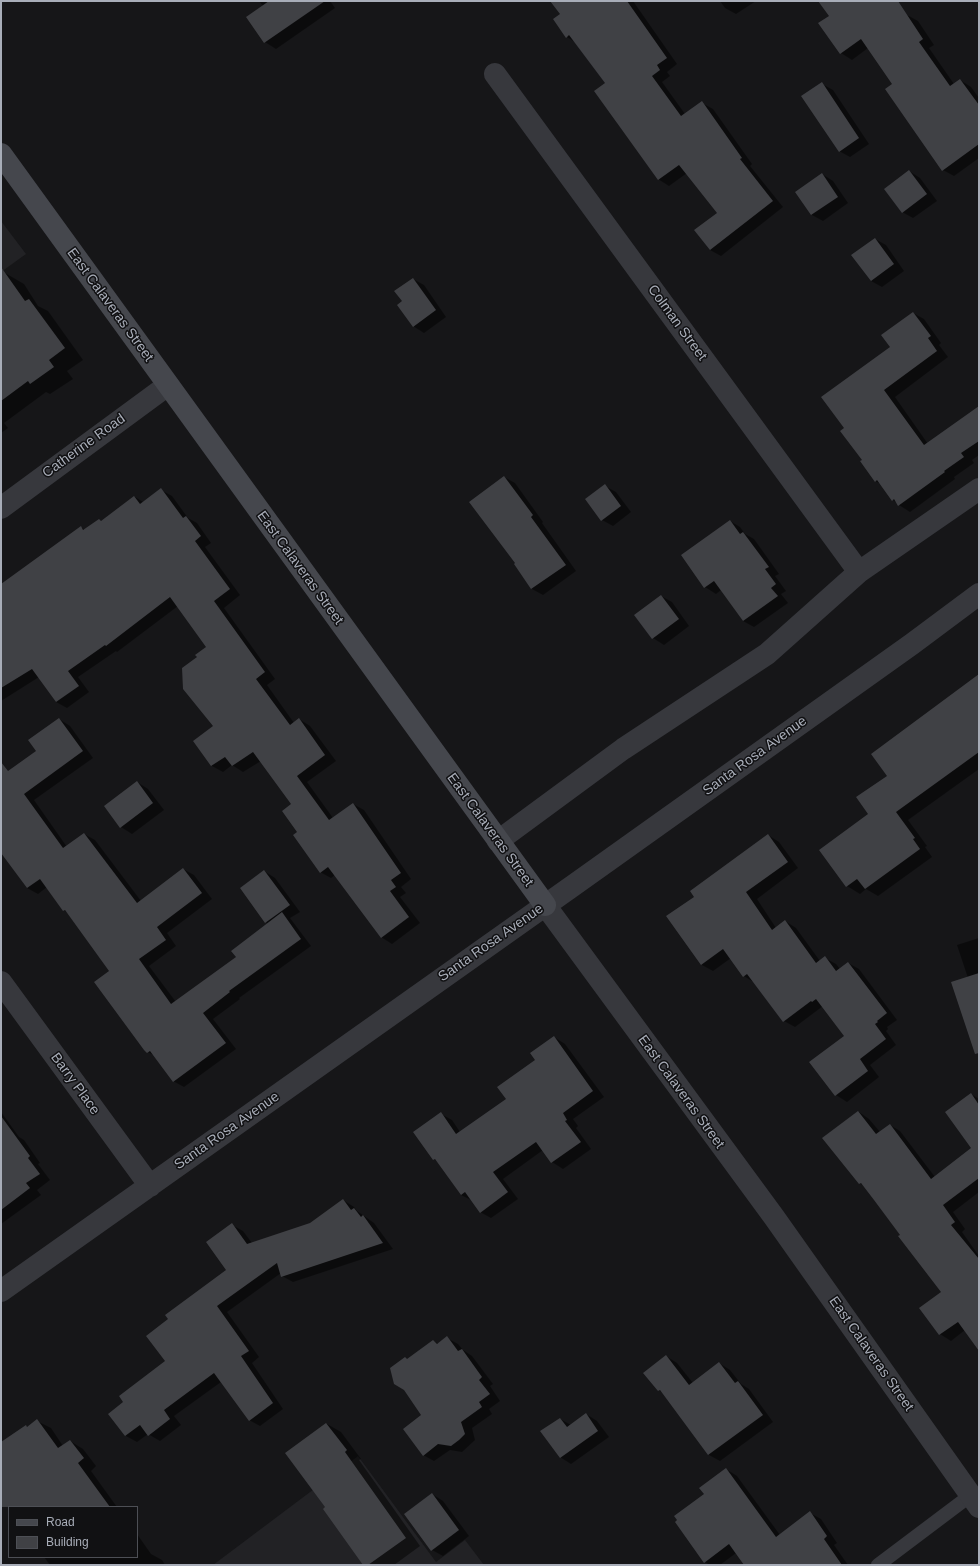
<!DOCTYPE html>
<style>
body{margin:0}
#map{position:relative;width:980px;height:1566px;overflow:hidden;background:#161618;font-family:Helvetica,sans-serif}
canvas{display:block}
.frame{position:absolute;inset:0;border:2px solid #a8adb8;pointer-events:none}
.legend{position:absolute;left:8px;top:1506px;width:130px;height:52px;box-sizing:border-box;background:#111113;border:1px solid #4d4f55;margin:0;padding:5px 7px;list-style:none;font-size:12px;color:#a8adb8}
.legend li{display:flex;align-items:center;gap:8px;height:20px}
.legend b{width:20px;border:1px solid #4d4f55}
</style>
<div id="map">
<canvas width="980" height="1566"></canvas>
<div class="frame"></div>
<ul class="legend">
<li><b style="height:5px;background:#45474d"></b>Road</li>
<li><b style="height:11px;background:#404145"></b>Building</li>
</ul>
</div>
<script>
const c = document.querySelector('canvas').getContext('2d');
c.lineJoin = 'round';
function paint(path, color) {
  c.fillStyle = color;
  c.fill(path, 'evenodd');
}
function strokePath(path, color, width, dash) {
  c.strokeStyle = color;
  c.lineWidth = width;
  c.lineCap = dash ? 'butt' : 'round';
  c.setLineDash(dash || []);
  c.stroke(path);
}
function drawText(font, color, halo, rows, align = 'center') {
  c.font = font + ' Helvetica,sans-serif';
  c.lineWidth = 3;
  c.setLineDash([]);
  c.textBaseline = 'middle';
  c.strokeStyle = halo;
  c.fillStyle = color;
  for (const [text, x, y, turn = 0] of rows) {
    c.save();
    c.translate(x, y);
    c.rotate((+turn || 0) * Math.PI / 180);
    c.textAlign = isNaN(turn) ? turn : align;
    if (halo) c.strokeText(text, 0, 0);
    c.fillText(text, 0, 0);
    c.restore();
  }
}
paint(new Path2D(`
 M 1,221 L 26,254 L 1,272 Z
 M 358,1456 L 436,1562 L 465,1540 L 484,1565 L 213,1565 Z`), '#222225');
paint(new Path2D(`
 M 259,1 L 330,1 L 335,8 L 276,49 L 265,42 L 263,6 Z
 M 551,1 L 633,1 L 677,64 L 667,72 L 670,76 L 662,82 L 685,114 L 702,103 L 713,109 L 752,164 L 750,166 L 783,207 L 721,256 L 710,250 L 718,213 L 687,173 L 669,186 L 658,179 L 617,123 L 607,83 L 575,42 L 567,37 L 561,14 Z
 M 720,1 L 756,1 L 736,14 L 725,8 Z
 M 819,1 L 873,1 L 907,15 L 918,21 L 934,45 L 929,48 L 954,84 L 960,80 L 971,87 L 979,98 L 979,158 L 954,176 L 943,170 L 894,84 L 868,48 L 852,60 L 841,53 L 820,23 L 830,16 Z
 M 822,84 L 833,90 L 869,144 L 850,157 L 839,151 Z
 M 909,171 L 920,178 L 937,201 L 913,218 L 902,212 Z
 M 822,174 L 833,181 L 848,203 L 823,221 L 812,215 L 796,192 Z
 M 875,239 L 886,245 L 904,271 L 882,287 L 871,281 Z
 M 5,273 L 24,284 L 38,306 L 48,311 L 83,360 L 67,371 L 73,379 L 50,394 L 46,392 L 4,423 L 8,428 L 1,433 L 1,276 Z
 M 413,279 L 424,285 L 446,317 L 424,333 L 413,326 L 403,302 Z
 M 913,313 L 924,319 L 941,343 L 939,345 L 948,357 L 895,397 L 928,444 L 979,407 L 979,455 L 972,460 L 974,463 L 954,477 L 955,479 L 910,512 L 899,505 L 893,500 L 881,484 L 875,481 L 846,428 Z
 M 504,477 L 515,483 L 543,522 L 542,523 L 576,571 L 543,595 L 532,589 L 515,565 L 517,564 Z
 M 605,486 L 616,492 L 631,512 L 613,526 L 602,520 Z
 M 161,490 L 172,496 L 188,518 L 197,523 L 211,543 L 205,547 L 240,595 L 224,608 L 275,679 L 267,685 L 294,723 L 299,719 L 310,726 L 336,761 L 307,782 L 333,818 L 353,804 L 364,810 L 411,879 L 401,887 L 406,893 L 400,897 L 420,923 L 392,944 L 381,937 L 335,875 L 331,878 L 320,872 L 299,832 L 293,805 L 261,761 L 243,772 L 232,765 L 223,772 L 212,766 L 214,726 L 198,658 L 207,647 L 178,606 L 117,652 L 116,651 L 78,677 L 89,692 L 67,708 L 56,702 L 39,677 L 1,701 L 1,585 L 81,527 L 85,530 L 99,520 L 102,521 L 135,497 L 143,502 Z
 M 730,521 L 740,527 L 745,534 L 754,539 L 779,574 L 775,576 L 786,591 L 781,594 L 788,603 L 754,627 L 743,621 L 721,590 L 716,594 L 705,587 L 682,555 Z
 M 661,596 L 672,602 L 689,626 L 664,645 L 653,638 Z
 M 979,676 L 979,769 L 908,820 L 927,846 L 925,847 L 932,857 L 878,896 L 866,889 L 860,894 L 847,886 L 821,850 L 870,814 L 888,776 Z
 M 59,719 L 70,726 L 93,758 L 34,800 L 67,847 L 84,834 L 95,840 L 141,901 L 183,869 L 194,875 L 212,899 L 167,933 L 176,946 L 149,966 L 176,1002 L 237,957 L 268,924 L 266,922 L 264,871 L 275,878 L 300,912 L 290,918 L 311,946 L 239,998 L 240,999 L 213,1019 L 236,1049 L 184,1087 L 173,1081 L 155,1056 L 148,1052 L 110,972 L 68,913 L 64,910 L 47,887 L 38,894 L 27,888 L 1,851 L 1,777 L 37,751 Z
 M 137,782 L 148,789 L 164,810 L 132,834 L 121,827 L 105,806 Z
 M 768,835 L 779,842 L 798,868 L 757,899 L 776,928 L 785,921 L 796,928 L 820,961 L 825,958 L 836,964 L 840,969 L 848,963 L 859,969 L 897,1020 L 887,1027 L 888,1029 L 886,1031 L 896,1045 L 870,1065 L 879,1077 L 847,1102 L 836,1095 L 810,1062 L 845,1036 L 823,1006 L 795,1027 L 784,1021 L 755,983 L 744,976 L 731,958 L 713,971 L 702,965 L 668,917 L 695,897 Z
 M 979,938 L 979,1030 L 968,978 L 957,945 Z
 M 554,1037 L 565,1044 L 604,1097 L 573,1119 L 578,1126 L 576,1128 L 591,1149 L 563,1169 L 552,1162 L 543,1150 L 503,1179 L 518,1199 L 491,1218 L 480,1212 L 473,1201 L 461,1195 L 439,1162 L 434,1159 L 441,1114 L 452,1120 L 460,1132 L 507,1099 Z
 M 971,1094 L 979,1099 L 979,1192 L 953,1212 L 965,1229 L 962,1232 L 979,1256 L 979,1349 L 965,1330 L 951,1341 L 940,1334 L 942,1292 L 865,1187 L 860,1183 L 859,1112 L 869,1119 L 880,1132 L 890,1125 L 900,1131 L 935,1177 L 975,1146 Z
 M 1,1112 L 19,1137 L 24,1140 L 40,1163 L 38,1164 L 50,1180 L 37,1190 L 41,1195 L 1,1224 Z
 M 343,1200 L 354,1207 L 357,1211 L 374,1223 L 393,1249 L 293,1282 L 282,1276 L 281,1273 L 227,1312 L 259,1357 L 252,1363 L 283,1409 L 260,1426 L 249,1420 L 221,1382 L 174,1416 L 181,1425 L 160,1441 L 148,1434 L 137,1442 L 126,1436 L 109,1414 L 124,1403 L 166,1362 L 170,1319 L 228,1271 L 232,1225 L 243,1231 L 252,1243 L 310,1224 Z
 M 447,1338 L 458,1344 L 463,1350 L 472,1356 L 493,1384 L 490,1386 L 500,1401 L 489,1409 L 492,1414 L 472,1428 L 475,1440 L 462,1452 L 450,1450 L 434,1461 L 423,1455 L 423,1416 L 408,1359 L 433,1341 L 439,1344 Z
 M 666,1356 L 677,1363 L 693,1383 L 719,1363 L 730,1370 L 741,1384 L 749,1389 L 773,1422 L 720,1461 L 709,1455 L 663,1393 L 659,1390 Z
 M 586,1414 L 597,1421 L 609,1437 L 571,1464 L 560,1457 L 560,1419 L 571,1425 Z
 M 37,1421 L 51,1428 L 63,1446 L 70,1441 L 83,1449 L 96,1466 L 91,1471 L 117,1507 L 13,1507 L 1,1497 L 1,1444 L 26,1426 L 28,1427 Z
 M 327,1424 L 341,1432 L 361,1459 L 359,1460 L 420,1546 L 394,1565 L 365,1565 L 326,1508 Z
 M 726,1469 L 737,1476 L 780,1535 L 810,1513 L 821,1519 L 837,1543 L 834,1545 L 848,1565 L 745,1565 L 736,1553 L 720,1565 L 710,1565 L 705,1562 L 705,1494 Z
 M 432,1494 L 443,1501 L 469,1536 L 443,1556 L 432,1550 Z
 M 137,1534 L 151,1554 L 162,1560 L 165,1565 L 50,1565 L 44,1557 L 137,1557 Z`), '#0007');
paint(new Path2D(`
 M 269,1 L 325,1 L 264,43 L 246,17 Z
 M 550,1 L 627,1 L 667,58 L 657,65 L 660,70 L 652,76 L 681,116 L 702,101 L 742,158 L 740,159 L 773,201 L 710,250 L 694,230 L 717,213 L 679,165 L 658,180 L 594,91 L 605,83 L 569,35 L 566,38 L 553,19 L 560,14 Z
 M 818,1 L 898,1 L 923,39 L 919,42 L 950,86 L 960,79 L 979,105 L 979,144 L 942,171 L 885,89 L 892,84 L 861,39 L 840,54 L 818,23 L 829,16 Z
 M 822,82 L 859,138 L 839,152 L 801,96 Z
 M 909,170 L 927,194 L 902,213 L 884,189 Z
 M 822,173 L 838,197 L 811,215 L 795,192 Z
 M 875,238 L 894,264 L 871,281 L 851,255 Z
 M 1,267 L 25,301 L 29,299 L 65,348 L 49,360 L 54,367 L 30,384 L 28,381 L 1,401 Z
 M 413,278 L 436,310 L 413,327 L 397,305 L 402,301 L 394,291 Z
 M 913,312 L 931,336 L 928,338 L 937,351 L 884,390 L 924,445 L 979,406 L 979,441 L 961,453 L 964,457 L 944,471 L 945,472 L 898,506 L 894,499 L 892,501 L 877,480 L 875,482 L 860,461 L 862,460 L 840,431 L 844,428 L 821,397 L 890,347 L 881,335 Z
 M 504,476 L 533,515 L 531,517 L 566,565 L 531,589 L 514,564 L 515,563 L 469,502 Z
 M 605,484 L 621,506 L 601,521 L 585,499 Z
 M 161,488 L 183,518 L 186,516 L 201,536 L 195,541 L 230,589 L 214,601 L 265,672 L 256,679 L 290,725 L 299,718 L 325,755 L 297,776 L 329,820 L 353,803 L 401,873 L 391,880 L 396,887 L 390,891 L 409,917 L 381,938 L 328,867 L 320,873 L 293,835 L 297,832 L 282,811 L 291,804 L 253,752 L 232,766 L 225,757 L 211,766 L 193,741 L 213,726 L 183,689 L 182,668 L 197,657 L 195,655 L 206,647 L 170,597 L 106,646 L 105,645 L 68,671 L 79,686 L 56,702 L 32,669 L 1,688 L 1,584 L 81,526 L 83,530 L 99,519 L 101,521 L 134,496 L 140,504 Z
 M 730,520 L 740,534 L 743,532 L 769,567 L 765,569 L 776,584 L 771,588 L 778,596 L 743,621 L 714,581 L 704,588 L 681,555 Z
 M 661,595 L 679,619 L 652,639 L 634,615 Z
 M 979,674 L 979,752 L 896,812 L 915,838 L 913,839 L 920,849 L 865,889 L 857,879 L 846,887 L 819,850 L 868,814 L 856,797 L 887,776 L 871,754 Z
 M 59,718 L 83,751 L 24,794 L 63,848 L 84,833 L 137,903 L 183,868 L 202,893 L 157,927 L 166,940 L 139,959 L 171,1004 L 236,957 L 231,951 L 282,912 L 301,939 L 229,991 L 230,992 L 203,1013 L 226,1043 L 173,1082 L 150,1051 L 147,1053 L 144,1050 L 94,982 L 109,971 L 65,910 L 63,911 L 40,879 L 27,888 L 1,853 L 1,762 L 8,771 L 36,751 L 28,740 Z
 M 137,781 L 153,803 L 120,828 L 104,806 Z
 M 768,834 L 788,862 L 746,892 L 772,930 L 785,920 L 816,963 L 825,956 L 836,971 L 848,962 L 887,1013 L 877,1021 L 878,1022 L 875,1024 L 886,1039 L 860,1059 L 868,1071 L 835,1096 L 809,1062 L 844,1036 L 816,999 L 812,1002 L 811,1001 L 783,1022 L 747,974 L 743,977 L 723,949 L 701,965 L 666,916 L 694,897 L 690,891 Z
 M 264,870 L 290,905 L 265,923 L 240,888 Z
 M 979,973 L 979,1053 L 975,1054 L 951,982 Z
 M 554,1036 L 593,1091 L 563,1113 L 567,1120 L 565,1121 L 581,1142 L 551,1163 L 536,1142 L 493,1172 L 508,1192 L 480,1213 L 465,1192 L 461,1195 L 435,1159 L 433,1160 L 413,1132 L 441,1112 L 456,1134 L 506,1099 L 497,1087 L 535,1060 L 530,1053 Z
 M 971,1093 L 979,1105 L 979,1178 L 943,1205 L 955,1222 L 951,1225 L 979,1259 L 979,1351 L 958,1322 L 939,1335 L 919,1308 L 941,1292 L 898,1236 L 900,1235 L 874,1200 L 861,1183 L 859,1184 L 822,1138 L 858,1111 L 876,1134 L 890,1124 L 931,1179 L 971,1148 L 945,1112 Z
 M 1,1116 L 30,1156 L 28,1158 L 40,1174 L 26,1183 L 30,1188 L 1,1210 Z
 M 343,1199 L 351,1210 L 354,1208 L 361,1217 L 363,1215 L 383,1243 L 281,1277 L 277,1263 L 217,1306 L 249,1351 L 241,1356 L 273,1403 L 249,1421 L 214,1373 L 164,1410 L 170,1419 L 148,1436 L 140,1425 L 125,1436 L 108,1414 L 123,1402 L 119,1396 L 165,1361 L 146,1336 L 168,1319 L 165,1315 L 226,1270 L 206,1242 L 232,1223 L 247,1244 L 310,1223 Z
 M 447,1336 L 458,1351 L 462,1349 L 482,1377 L 479,1380 L 490,1394 L 479,1402 L 482,1407 L 461,1422 L 465,1434 L 459,1440 L 451,1446 L 438,1444 L 423,1456 L 403,1429 L 421,1415 L 404,1390 L 394,1384 L 390,1368 L 405,1357 L 407,1359 L 433,1340 L 437,1344 Z
 M 666,1355 L 689,1385 L 719,1362 L 735,1383 L 738,1381 L 763,1415 L 708,1455 L 660,1390 L 658,1391 L 643,1373 Z
 M 586,1413 L 598,1431 L 560,1458 L 540,1431 L 560,1418 L 567,1427 Z
 M 37,1419 L 58,1448 L 70,1440 L 84,1458 L 78,1463 L 110,1507 L 1,1507 L 1,1442 L 26,1425 L 27,1427 Z
 M 326,1423 L 347,1450 L 345,1452 L 406,1538 L 368,1565 L 363,1565 L 323,1509 L 325,1507 L 285,1453 Z
 M 726,1468 L 776,1537 L 810,1511 L 827,1536 L 824,1539 L 842,1565 L 744,1565 L 729,1544 L 704,1563 L 675,1522 L 677,1520 L 674,1516 L 704,1494 L 699,1488 Z
 M 432,1493 L 459,1530 L 431,1551 L 404,1514 Z`), '#404145');
strokePath(new Path2D(`
 M 878,1565 L 971,1495`), '#37383d', 14);
strokePath(new Path2D(`
 M 495,74 L 859,572
 M 1,508 L 168,385
 M 498,841 L 623,749 L 767,654 L 859,572 L 979,489
 M 545,905 L 774,1217 L 979,1507
 M 1,982 L 150,1186
 M 1,1291 L 574,885 L 912,644 L 979,594`), '#37383d', 22);
strokePath(new Path2D(`
 M 1,154 L 545,905`), '#45474d', 22);
drawText('14px', '#a8adb8', '#111113', [
 ["East Calaveras Street",110,305,54],
 ["Colman Street",677,323,54],
 ["Catherine Road",84,446,-36],
 ["East Calaveras Street",300,568,54],
 ["Santa Rosa Avenue",755,756,-36],
 ["East Calaveras Street",490,830,54],
 ["Santa Rosa Avenue",491,943,-35],
 ["Barry Place",75,1084,54],
 ["East Calaveras Street",681,1092,54],
 ["Santa Rosa Avenue",227,1131,-35],
 ["East Calaveras Street",871,1354,55]
]);
</script>
